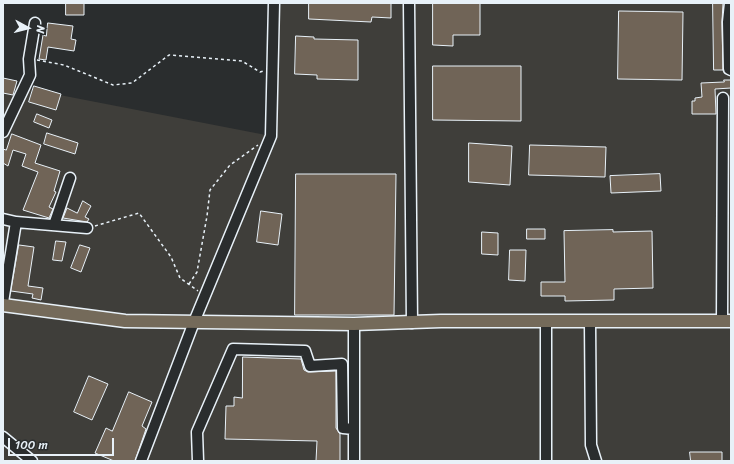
<!DOCTYPE html>
<style>
body{margin:0}
#map{position:relative;width:734px;height:464px;overflow:hidden;background:#2a2d2e;font-family:Sriracha,sans-serif}
canvas{display:block}
.frame{position:absolute;inset:0;border:4px solid #e8f1f8;pointer-events:none}
.north{position:absolute;left:8px;top:8px;width:40px;height:40px;-webkit-text-stroke:3px #2a2d2e;paint-order:stroke;rotate:97deg;font-size:11px;font-weight:700;line-height:16px;text-align:center;color:#e8f1f8}
.north::after{content:'';display:block;margin:auto;width:14px;height:18px;background:#e8f1f8;clip-path:polygon(50% 0,100% 100%,50% 72%,0 100%)}
.scale{position:absolute;left:8px;top:438px;width:106px;height:18px;box-sizing:border-box;border:2px solid #e8f1f8;border-top:0;padding-left:5px;font-size:12px;line-height:14px;white-space:nowrap;color:#e8f1f8;-webkit-text-stroke:3px #2a2d2e;paint-order:stroke}
</style>
<div id="map">
<canvas width="734" height="464"></canvas>
<div class="frame"></div>
<div class="north">N</div>
<div class="scale">100 m</div>
</div>
<script>
const c = document.querySelector('canvas').getContext('2d');
c.lineJoin = 'round';
function paint(path, color) {
  c.fillStyle = color;
  c.fill(path, 'evenodd');
}
function strokePath(path, color, width, dash) {
  c.strokeStyle = color;
  c.lineWidth = width;
  c.lineCap = dash ? 'butt' : 'round';
  c.setLineDash(dash || []);
  c.stroke(path);
}
paint(new Path2D(`
 M 274,3 L 731,3 L 731,461 L 3,461 L 3,84 L 271,136 Z`), '#3f3e3a');
const building = new Path2D(`
 M 66,3 L 84,3 L 84,15 L 66,15 Z
 M 309,3 L 391,3 L 391,18 L 372,17 L 371,22 L 309,19 Z
 M 433,3 L 480,3 L 480,35 L 453,35 L 453,46 L 433,45 Z
 M 713,3 L 723,3 L 722,22 L 723,70 L 714,70 Z
 M 619,11 L 683,12 L 682,80 L 618,79 Z
 M 48,23 L 73,26 L 71,39 L 76,40 L 74,51 L 48,47 L 46,60 L 39,59 L 43,35 L 46,36 Z
 M 296,36 L 314,37 L 314,39 L 358,40 L 358,80 L 317,79 L 317,75 L 295,74 Z
 M 433,66 L 521,66 L 521,121 L 433,120 Z
 M 3,78 L 17,81 L 13,95 L 3,93 Z
 M 724,80 L 731,80 L 731,88 L 715,89 L 716,114 L 692,114 L 692,101 L 695,101 L 695,98 L 702,97 L 701,83 L 724,82 Z
 M 34,86 L 61,94 L 56,110 L 29,102 Z
 M 37,114 L 52,120 L 49,128 L 34,122 Z
 M 47,133 L 78,143 L 75,154 L 44,144 Z
 M 12,134 L 41,145 L 35,163 L 60,171 L 54,191 L 56,192 L 49,207 L 53,209 L 49,218 L 23,210 L 38,172 L 22,166 L 26,154 L 13,150 L 8,166 L 3,163 L 3,149 L 6,150 Z
 M 469,143 L 512,146 L 510,185 L 469,182 Z
 M 530,145 L 606,147 L 605,177 L 529,175 Z
 M 296,174 L 396,174 L 394,315 L 295,315 Z
 M 660,174 L 661,191 L 611,193 L 610,176 Z
 M 83,201 L 91,206 L 85,217 L 89,219 L 87,222 L 63,218 L 67,208 L 77,213 Z
 M 261,211 L 282,214 L 278,245 L 257,242 Z
 M 527,229 L 545,229 L 545,239 L 527,239 Z
 M 613,230 L 613,232 L 652,231 L 653,288 L 614,289 L 614,300 L 565,301 L 565,296 L 541,296 L 541,282 L 565,282 L 564,231 Z
 M 482,232 L 498,233 L 498,255 L 482,254 Z
 M 56,241 L 66,242 L 62,261 L 53,260 Z
 M 19,245 L 34,247 L 28,286 L 43,288 L 41,300 L 32,298 L 33,294 L 11,291 Z
 M 80,245 L 90,248 L 81,272 L 71,268 Z
 M 510,250 L 526,250 L 525,281 L 509,280 Z
 M 243,357 L 301,359 L 304,370 L 308,372 L 336,371 L 336,428 L 340,434 L 340,461 L 316,461 L 317,441 L 225,439 L 226,406 L 234,406 L 234,397 L 242,398 Z
 M 89,376 L 108,384 L 92,420 L 74,412 Z
 M 129,392 L 152,402 L 142,426 L 146,429 L 135,461 L 114,461 L 95,453 L 106,428 L 112,431 Z
 M 690,452 L 722,452 L 722,461 L 691,461 Z`);
paint(building, '#706457');
strokePath(building, '#e8f1f8', 1);
const minor = new Path2D(`
 M 409,3 L 412,323
 M 730,3 L 728,22 L 729,69 L 731,70
 M 3,132 L 30,75 L 29,59 L 35,23
 M 3,219 L 16,222 L 3,302
 M 16,222 L 87,228
 M 54,225 L 70,178
 M 722,321 L 723,98
 M 590,322 L 591,445 L 596,461
 M 3,437 L 32,461
 M 141,461 L 194,322 L 271,136 L 274,3
 M 198,461 L 197,432 L 233,349 L 305,351 L 310,366 L 342,364 L 343,428 L 354,429
 M 354,461 L 354,324
 M 546,461 L 546,322`);
const major = new Path2D(`
 M 3,305 L 125,321 L 354,324 L 441,321 L 731,321`);
strokePath(minor, '#e8f1f8', 13);
strokePath(major, '#e8f1f8', 15);
strokePath(new Path2D(`
 M 37,60 L 64,65 L 113,85 L 132,83 L 169,55 L 242,61 L 260,72 L 264,71
 M 95,226 L 139,213 L 171,257 L 180,278 L 198,291
 M 189,284 L 197,272 L 207,216 L 210,190 L 230,165 L 258,145`), '#e8f1f8', 1.5, [3, 3]);
strokePath(minor, '#2a2d2e', 10);
strokePath(major, '#746a5a', 12);
</script>
